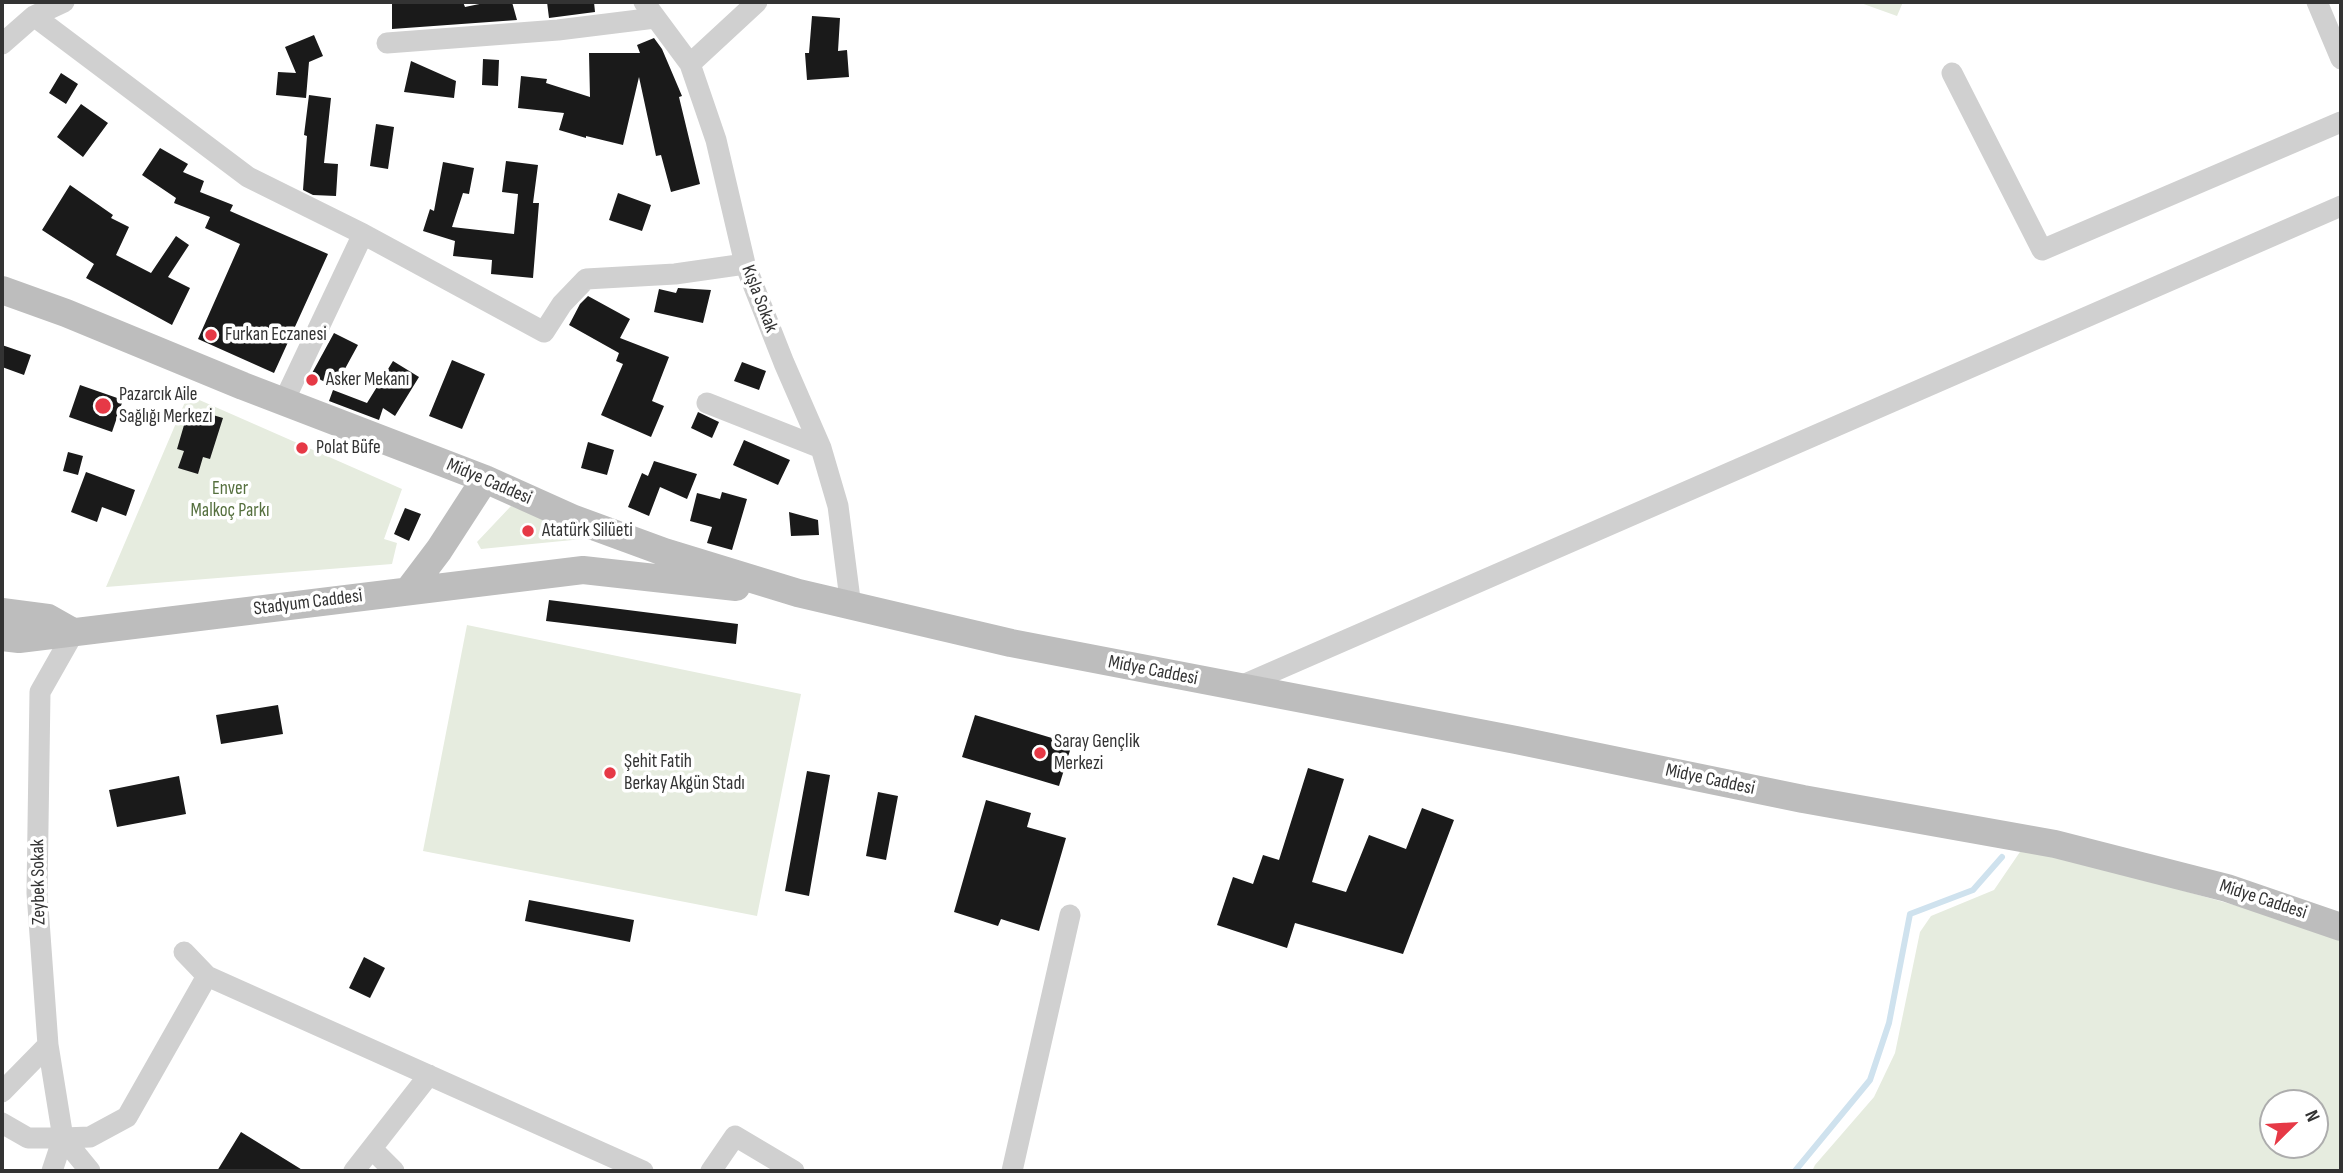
<!DOCTYPE html>
<meta charset="utf-8">
<style>
body{margin:0}
#map{position:relative;width:2343px;height:1173px;overflow:hidden;background:#fff;font-family:"Sofia Sans Condensed",sans-serif}
canvas{display:block}
.frame{position:absolute;inset:0;border:4px solid #333;pointer-events:none}
.north{position:absolute;left:2259px;top:1089px;width:70px;height:70px;box-sizing:border-box;background:#fff;border:2px solid #adadad;border-radius:50%;rotate:66deg;font-size:19px;font-weight:700;line-height:28px;text-align:center;color:#333}
.north::after{content:'';display:block;margin:auto;width:24px;height:32px;background:#e63946;clip-path:polygon(50% 0,100% 100%,50% 72%,0 100%)}
</style>
<div id="map">
<canvas width="2343" height="1173"></canvas>
<div class="frame"></div>
<div class="north">N</div>
</div>
<script>
const c = document.querySelector('canvas').getContext('2d');
c.lineJoin = 'round';
function paint(path, color) {
  c.fillStyle = color;
  c.fill(path, 'evenodd');
}
function strokePath(path, color, width, dash) {
  c.strokeStyle = color;
  c.lineWidth = width;
  c.lineCap = dash ? 'butt' : 'round';
  c.setLineDash(dash || []);
  c.stroke(path);
}
function drawText(font, color, halo, rows, align = 'center') {
  c.font = font + ' "Sofia Sans Condensed",sans-serif';
  c.lineWidth = 7;
  c.setLineDash([]);
  c.textBaseline = 'middle';
  c.strokeStyle = halo;
  c.fillStyle = color;
  for (const [text, x, y, turn = 0] of rows) {
    c.save();
    c.translate(x, y);
    c.rotate((+turn || 0) * Math.PI / 180);
    c.textAlign = isNaN(turn) ? turn : align;
    if (halo) c.strokeText(text, 0, 0);
    c.fillText(text, 0, 0);
    c.restore();
  }
}
paint(new Path2D(`
 M 1858,2 L 1903,2 L 1897,16 Z
 M 188,395 L 402,489 L 384,539 L 397,543 L 392,564 L 106,587 Z
 M 511,506 L 592,535 L 593,538 L 481,549 L 477,542 Z
 M 467,625 L 801,694 L 757,916 L 423,851 Z
 M 2024,846 L 2341,935 L 2341,1171 L 1812,1171 L 1815,1165 L 1874,1097 L 1895,1053 L 1920,932 L 1931,916 L 1994,890 ZM 2273,1103 L 2315,1103 L 2315,1145 L 2273,1145 Z`), '#e6ecdf');
strokePath(new Path2D(`
 M 1795,1171 L 1870,1080 L 1889,1023 L 1910,914 L 1973,890 L 2002,857`), '#cfe2ee', 6);
paint(new Path2D(`
 M 392,2 L 463,2 L 465,7 L 489,2 L 512,2 L 517,20 L 392,29 Z
 M 547,2 L 594,2 L 595,12 L 549,18 Z
 M 812,16 L 840,18 L 838,51 L 847,50 L 849,77 L 807,80 L 805,53 L 809,53 Z
 M 314,35 L 323,56 L 309,62 L 306,98 L 276,95 L 278,72 L 296,73 L 285,47 Z
 M 654,38 L 662,49 L 682,96 L 679,97 L 700,184 L 671,192 L 661,155 L 656,156 L 639,77 L 623,145 L 586,136 L 586,138 L 559,130 L 564,113 L 518,108 L 521,76 L 547,79 L 546,83 L 590,97 L 589,53 L 640,53 L 637,45 Z
 M 483,59 L 499,60 L 498,86 L 482,85 Z
 M 411,61 L 456,81 L 454,98 L 404,92 Z
 M 61,73 L 78,84 L 66,104 L 49,93 Z
 M 309,95 L 331,98 L 324,163 L 338,164 L 336,196 L 313,195 L 303,190 L 307,136 L 304,135 Z
 M 81,104 L 108,123 L 83,157 L 57,137 Z
 M 376,124 L 394,127 L 388,169 L 370,166 Z
 M 160,148 L 188,164 L 183,172 L 204,181 L 200,192 L 233,205 L 230,211 L 328,254 L 274,373 L 198,339 L 240,244 L 205,228 L 210,217 L 174,203 L 176,198 L 142,175 Z
 M 506,161 L 538,165 L 533,203 L 539,203 L 533,278 L 491,274 L 492,260 L 453,256 L 455,241 L 423,231 L 430,209 L 434,211 L 443,162 L 474,168 L 469,194 L 463,193 L 452,227 L 514,234 L 518,194 L 502,192 Z
 M 70,185 L 113,215 L 111,218 L 129,227 L 116,255 L 151,273 L 176,236 L 189,245 L 168,277 L 190,288 L 172,325 L 86,278 L 94,264 L 42,230 Z
 M 618,193 L 651,205 L 642,231 L 609,220 Z
 M 678,288 L 711,290 L 703,323 L 654,312 L 659,289 L 676,293 Z
 M 588,296 L 630,319 L 620,338 L 669,357 L 652,401 L 664,406 L 651,437 L 601,415 L 623,364 L 616,361 L 619,353 L 569,325 L 580,304 Z
 M 334,333 L 358,345 L 335,387 L 311,375 Z
 M 2,345 L 31,355 L 24,375 L 2,367 Z
 M 452,360 L 485,374 L 462,429 L 429,416 Z
 M 393,361 L 419,377 L 395,416 L 383,408 L 379,420 L 329,401 L 333,390 L 367,403 Z
 M 742,362 L 766,371 L 759,390 L 734,381 Z
 M 80,385 L 123,400 L 112,432 L 69,417 Z
 M 189,408 L 223,418 L 210,459 L 203,457 L 198,474 L 178,468 L 184,451 L 177,449 Z
 M 698,412 L 719,422 L 712,438 L 691,428 Z
 M 744,440 L 790,460 L 778,485 L 733,465 Z
 M 588,442 L 614,450 L 607,475 L 581,468 Z
 M 68,452 L 83,456 L 78,475 L 63,471 Z
 M 654,461 L 697,474 L 687,499 L 660,487 L 649,516 L 628,507 L 642,473 L 648,476 Z
 M 86,472 L 135,490 L 126,516 L 102,507 L 97,522 L 71,512 Z
 M 722,492 L 747,499 L 732,550 L 707,543 L 712,527 L 690,521 L 697,493 L 720,499 Z
 M 405,508 L 421,514 L 409,541 L 394,534 Z
 M 789,512 L 818,520 L 819,535 L 791,536 Z
 M 549,600 L 738,624 L 736,644 L 546,621 Z
 M 278,705 L 283,734 L 221,744 L 216,715 Z
 M 975,715 L 1072,744 L 1059,786 L 962,757 Z
 M 1308,768 L 1344,779 L 1312,882 L 1346,892 L 1369,835 L 1406,849 L 1422,808 L 1454,820 L 1403,954 L 1295,923 L 1287,948 L 1217,925 L 1233,877 L 1253,884 L 1263,855 L 1279,860 Z
 M 807,771 L 830,775 L 809,896 L 785,891 Z
 M 179,776 L 186,814 L 117,827 L 109,790 Z
 M 878,792 L 898,796 L 886,860 L 866,856 Z
 M 986,800 L 1031,813 L 1027,827 L 1066,838 L 1039,931 L 1001,919 L 998,926 L 954,912 Z
 M 529,900 L 634,920 L 630,942 L 525,921 Z
 M 364,957 L 385,968 L 370,998 L 349,988 Z
 M 241,1132 L 304,1171 L 217,1171 Z`), '#1a1a1a');
strokePath(new Path2D(`
 M 644,2 L 690,64 L 716,140 L 745,264 L 784,363 L 821,448 L 838,506 L 851,607
 M 2317,2 L 2341,59
 M 34,16 L 248,177 L 363,234 L 544,332 L 562,304 L 586,279 L 675,274 L 745,264
 M 387,43 L 558,30 L 655,18
 M 2,44 L 34,16 L 64,2
 M 690,64 L 757,2
 M 1952,73 L 2042,250 L 2341,122
 M 284,401 L 363,234
 M 707,403 L 821,448
 M 1238,687 L 2341,206
 M 184,952 L 207,976 L 643,1171
 M 2,1092 L 48,1045
 M 2,1123 L 28,1138 L 63,1138 L 90,1171
 M 63,1138 L 90,1137 L 127,1117 L 207,976
 M 372,1149 L 394,1171
 M 52,1171 L 63,1138 L 48,1045 L 37,893 L 40,692 L 74,632
 M 354,1171 L 429,1075
 M 711,1171 L 735,1136 L 794,1171
 M 1012,1171 L 1070,915`), '#d0d0d0', 21);
strokePath(new Path2D(`
 M 2,290 L 66,313 L 243,386 L 485,479 L 574,519 L 664,552 L 798,593 L 1011,643 L 1516,740 L 1803,799 L 2055,844 L 2227,888 L 2341,927
 M 408,591 L 439,550 L 485,479
 M 2,612 L 48,618 L 71,631
 M 2,637 L 19,639 L 583,570 L 736,587`), '#bdbdbd', 28);
for (const [x, y, r, color] of [
 [211,335,7,"#e63946"],
 [312,380,7,"#e63946"],
 [103,406,9,"#e63946"],
 [302,448,7,"#e63946"],
 [528,531,7,"#e63946"],
 [1040,753,7,"#e63946"],
 [610,773,7,"#e63946"]
]) {
  const dot = new Path2D();
  dot.arc(x, y, r, 0, 2 * Math.PI);
  c.fillStyle = color;
  c.fill(dot);
  strokePath(dot, '#fff', 2.5);
}
drawText('19px', '#333', '#fff', [
 ["Kışla Sokak",759,299,69],
 ["Midye Caddesi",489,482,23],
 ["Stadyum Caddesi",308,603,-7],
 ["Midye Caddesi",1153,671,11],
 ["Midye Caddesi",1710,780,12],
 ["Zeybek Sokak",39,882,-91],
 ["Midye Caddesi",2263,900,18]
]);
drawText('19px', '#333', '#fff', [
 ["Furkan Eczanesi",225,335],
 ["Asker Mekanı",326,380],
 ["Pazarcık Aile",119,395],
 ["Sağlığı Merkezi",119,417],
 ["Polat Büfe",316,448],
 ["Atatürk Silüeti",542,531],
 ["Saray Gençlik",1054,742],
 ["Merkezi",1054,764],
 ["Şehit Fatih",624,762],
 ["Berkay Akgün Stadı",624,784]
], 'left');
drawText('19px', '#56703f', '#fff', [
 ["Enver",230,489],
 ["Malkoç Parkı",230,511]
]);
</script>
